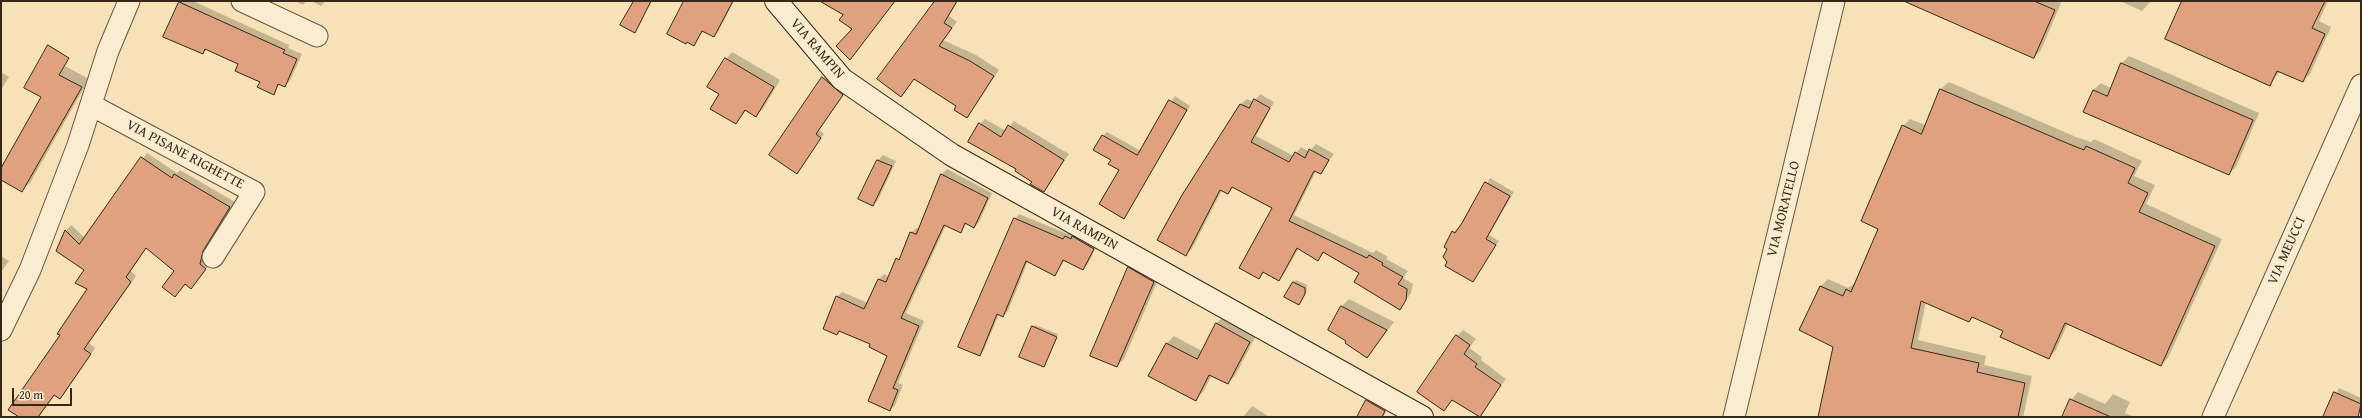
<!DOCTYPE html>
<style>
body{margin:0}
#map{position:relative;width:2362px;height:418px;overflow:hidden;background:#f6e2b6;font-family:"Gentium Book Plus",serif}
canvas{display:block}
.frame{position:absolute;inset:0;border:2px solid #35271a;pointer-events:none}
.scale{position:absolute;left:12px;top:388px;width:60px;height:18px;box-sizing:border-box;border:2px solid #35271a;border-top:0;padding-left:5px;font-size:12px;line-height:14px;white-space:nowrap;color:#35271a;-webkit-text-stroke:3px #f9ecd0;paint-order:stroke}
</style>
<div id="map">
<canvas width="2362" height="418"></canvas>
<div class="frame"></div>
<div class="scale">20 m</div>
</div>
<script>
const c = document.querySelector('canvas').getContext('2d');
c.lineJoin = 'round';
function paint(path, color) {
  c.fillStyle = color;
  c.fill(path, 'evenodd');
}
function strokePath(path, color, width, dash) {
  c.strokeStyle = color;
  c.lineWidth = width;
  c.lineCap = dash ? 'butt' : 'round';
  c.setLineDash(dash || []);
  c.stroke(path);
}
function drawText(font, color, halo, rows, align = 'center') {
  c.font = font + ' "Gentium Book Plus",serif';
  c.lineWidth = 4;
  c.setLineDash([]);
  c.textBaseline = 'middle';
  c.strokeStyle = halo;
  c.fillStyle = color;
  for (const [text, x, y, turn = 0] of rows) {
    c.save();
    c.translate(x, y);
    c.rotate((+turn || 0) * Math.PI / 180);
    c.textAlign = isNaN(turn) ? turn : align;
    if (halo) c.strokeText(text, 0, 0);
    c.fillText(text, 0, 0);
    c.restore();
  }
}
paint(new Path2D(`
 M 181,1 L 193,1 L 289,45 L 288,48 L 302,54 L 290,81 L 285,86 L 280,84 L 273,94 L 240,63 L 207,49 L 203,53 L 180,2 Z
 M 295,1 L 306,1 L 303,5 Z
 M 311,1 L 325,1 L 321,6 Z
 M 630,1 L 652,1 L 635,32 L 633,4 Z
 M 685,1 L 734,1 L 718,32 L 714,36 L 703,30 L 694,45 Z
 M 930,1 L 958,1 L 949,16 L 957,22 L 943,40 L 976,55 L 999,70 L 967,117 L 958,106 L 915,78 L 901,95 L 934,4 Z
 M 1918,1 L 2057,1 L 2061,3 L 2041,50 L 2034,57 Z
 M 2120,1 L 2151,1 L 2142,11 Z
 M 2183,1 L 2328,1 L 2319,21 L 2331,27 L 2310,74 L 2302,81 L 2280,71 L 2270,85 Z
 M 732,52 L 780,80 L 763,109 L 756,115 L 747,109 L 736,123 L 720,94 L 726,59 Z
 M 2129,56 L 2259,113 L 2236,167 L 2229,174 L 2093,90 L 2101,83 L 2111,88 L 2122,63 Z
 M 63,65 L 89,79 L 30,183 L 22,190 L 1,179 L 1,171 Z
 M 1,72 L 9,77 L 1,90 Z
 M 827,74 L 846,91 L 819,130 L 824,134 L 797,172 L 771,154 Z
 M 1949,82 L 2076,137 L 2091,142 L 2094,139 L 2142,161 L 2134,176 L 2155,185 L 2146,204 L 2222,239 L 2168,358 L 2161,365 L 2068,323 L 2056,350 L 2049,358 L 2004,330 L 1973,317 L 1969,321 L 1926,302 L 1918,340 L 1986,356 L 1984,365 L 2032,376 L 2023,417 L 1819,417 L 1835,346 L 1821,286 L 1828,279 L 1848,288 L 1855,283 L 1879,228 L 1903,126 L 1910,119 L 1925,125 L 1941,89 Z
 M 1260,94 L 1274,102 L 1256,136 L 1294,156 L 1301,147 L 1309,152 L 1316,144 L 1334,154 L 1321,173 L 1316,171 L 1294,215 L 1373,253 L 1376,250 L 1388,257 L 1386,259 L 1408,271 L 1403,278 L 1413,284 L 1411,293 L 1400,309 L 1360,273 L 1325,252 L 1318,259 L 1299,248 L 1284,274 L 1279,280 L 1264,272 L 1259,277 L 1274,208 L 1234,187 L 1228,193 L 1222,190 L 1192,249 L 1186,254 L 1183,195 L 1241,104 L 1247,99 L 1254,102 Z
 M 1175,96 L 1190,106 L 1124,217 L 1120,170 L 1112,159 L 1103,136 L 1107,132 L 1141,151 Z
 M 985,119 L 1006,131 L 1014,121 L 1069,154 L 1044,191 L 1005,161 L 980,124 Z
 M 147,153 L 177,173 L 180,170 L 235,202 L 208,245 L 205,259 L 210,264 L 191,288 L 186,283 L 175,295 L 175,270 L 147,247 L 131,271 L 136,276 L 89,343 L 95,348 L 65,393 L 60,398 L 55,395 L 39,417 L 21,417 L 61,335 L 88,289 L 86,270 L 57,250 L 66,231 L 71,225 L 85,238 Z
 M 883,155 L 896,161 L 878,200 L 873,205 L 860,199 L 878,160 Z
 M 947,169 L 992,193 L 979,222 L 974,227 L 967,223 L 960,232 L 946,225 L 906,313 L 924,321 L 898,383 L 903,385 L 895,405 L 890,410 L 889,355 L 872,344 L 840,330 L 837,334 L 837,297 L 842,292 L 868,303 L 878,280 L 884,274 L 890,277 L 911,233 L 916,228 L 919,229 L 942,174 Z
 M 1490,178 L 1514,192 L 1489,235 L 1499,241 L 1472,281 L 1448,262 L 1448,249 L 1445,247 L 1453,232 L 1463,224 Z
 M 1019,214 L 1068,234 L 1071,231 L 1098,243 L 1088,264 L 1083,269 L 1065,260 L 1055,275 L 1028,261 L 1008,311 L 1003,316 L 999,314 L 984,350 L 980,354 L 1015,219 Z
 M 1,256 L 9,261 L 1,272 Z
 M 1135,261 L 1160,275 L 1124,359 L 1117,366 L 1129,268 Z
 M 1296,280 L 1307,285 L 1307,291 L 1299,304 L 1294,282 Z
 M 1349,299 L 1394,322 L 1367,357 L 1348,340 L 1341,307 Z
 M 1224,316 L 1257,334 L 1235,376 L 1228,383 L 1212,375 L 1203,392 L 1195,400 L 1150,375 L 1167,343 L 1174,336 L 1202,351 L 1216,324 Z
 M 1035,325 L 1058,334 L 1044,366 L 1033,327 Z
 M 1463,330 L 1476,339 L 1469,348 L 1482,357 L 1481,360 L 1506,379 L 1479,417 L 1453,399 L 1444,410 L 1457,336 Z
 M 2339,388 L 2361,398 L 2359,417 L 2324,417 Z
 M 2078,392 L 2105,404 L 2113,394 L 2130,402 L 2125,413 L 2134,417 L 2063,417 L 2071,400 Z
 M 1372,396 L 1389,406 L 1383,417 L 1358,417 Z
 M 1252,406 L 1270,417 L 1243,417 Z`), '#0003');
const building = new Path2D(`
 M 634,1 L 651,1 L 635,33 L 620,25 Z
 M 684,1 L 733,1 L 714,37 L 702,31 L 694,46 L 687,42 L 686,44 L 667,34 Z
 M 820,1 L 895,1 L 850,60 L 836,46 L 852,29 L 839,20 L 843,15 Z
 M 935,1 L 957,1 L 944,23 L 952,28 L 939,46 L 970,61 L 994,76 L 967,118 L 954,110 L 956,106 L 914,79 L 901,97 L 877,79 Z
 M 1904,1 L 2034,1 L 2055,10 L 2034,58 Z
 M 2182,1 L 2325,1 L 2312,28 L 2325,34 L 2303,82 L 2277,71 L 2270,86 L 2165,39 Z
 M 179,2 L 285,50 L 283,53 L 297,59 L 285,87 L 278,84 L 274,95 L 257,87 L 260,82 L 235,71 L 238,64 L 205,49 L 203,54 L 163,37 Z
 M 48,45 L 69,58 L 59,75 L 82,87 L 22,192 L 1,180 L 1,168 L 41,97 L 24,88 Z
 M 725,58 L 774,87 L 756,117 L 745,110 L 736,124 L 710,109 L 719,94 L 707,87 Z
 M 2121,63 L 2253,120 L 2229,175 L 2083,112 L 2093,90 L 2107,96 Z
 M 822,77 L 843,95 L 816,134 L 821,138 L 797,174 L 769,155 Z
 M 1940,89 L 2069,144 L 2084,150 L 2086,146 L 2135,168 L 2128,183 L 2148,193 L 2139,212 L 2215,246 L 2161,366 L 2065,323 L 2049,359 L 2000,337 L 2003,331 L 1972,317 L 1969,322 L 1921,301 L 1911,348 L 1979,363 L 1977,372 L 2025,383 L 2018,417 L 1818,417 L 1833,347 L 1799,330 L 1820,286 L 1843,296 L 1846,289 L 1851,292 L 1878,229 L 1861,221 L 1902,125 L 1921,134 Z
 M 1254,99 L 1270,108 L 1251,142 L 1289,162 L 1295,152 L 1305,158 L 1309,149 L 1329,160 L 1321,174 L 1314,171 L 1289,221 L 1367,258 L 1369,255 L 1383,263 L 1382,265 L 1403,277 L 1398,284 L 1407,289 L 1406,300 L 1400,310 L 1354,282 L 1359,273 L 1323,252 L 1318,261 L 1297,248 L 1279,281 L 1263,272 L 1259,279 L 1239,268 L 1272,208 L 1232,187 L 1228,194 L 1220,190 L 1186,256 L 1157,240 L 1182,195 L 1240,104 L 1249,108 Z
 M 1169,100 L 1187,110 L 1124,219 L 1099,204 L 1119,170 L 1108,164 L 1111,160 L 1093,150 L 1102,135 L 1137,155 Z
 M 979,123 L 1001,137 L 1008,125 L 1064,160 L 1044,192 L 1030,184 L 1032,182 L 1015,171 L 1016,169 L 968,142 Z
 M 141,157 L 172,178 L 174,174 L 230,207 L 203,251 L 200,264 L 206,269 L 191,289 L 185,284 L 175,297 L 162,287 L 174,271 L 146,248 L 126,277 L 131,282 L 84,349 L 91,354 L 60,399 L 54,395 L 38,417 L 19,417 L 8,410 L 60,335 L 57,334 L 87,289 L 75,283 L 84,270 L 56,251 L 65,230 L 79,244 Z
 M 877,160 L 892,166 L 873,206 L 858,199 Z
 M 941,174 L 988,198 L 974,228 L 965,223 L 961,233 L 944,225 L 901,318 L 919,326 L 893,388 L 898,390 L 890,411 L 868,401 L 887,356 L 869,347 L 870,344 L 839,331 L 837,335 L 823,329 L 836,296 L 864,309 L 878,279 L 886,282 L 896,258 L 899,260 L 910,232 L 916,234 Z
 M 1485,182 L 1510,196 L 1486,239 L 1496,245 L 1473,282 L 1445,266 L 1447,262 L 1443,257 L 1447,249 L 1444,247 L 1452,231 L 1455,233 L 1462,223 Z
 M 1014,218 L 1063,239 L 1065,236 L 1071,239 L 1072,236 L 1094,249 L 1083,270 L 1063,260 L 1055,276 L 1026,261 L 1003,317 L 997,314 L 980,356 L 958,347 Z
 M 1128,267 L 1154,282 L 1117,367 L 1090,356 Z
 M 1293,282 L 1305,288 L 1305,294 L 1299,305 L 1284,297 Z
 M 1341,306 L 1387,330 L 1367,358 L 1345,343 L 1346,341 L 1328,330 Z
 M 1216,323 L 1250,342 L 1228,384 L 1209,375 L 1196,401 L 1148,376 L 1166,343 L 1197,359 Z
 M 1032,326 L 1057,337 L 1044,367 L 1019,357 Z
 M 1456,335 L 1470,345 L 1464,354 L 1477,364 L 1475,367 L 1501,385 L 1480,417 L 1452,400 L 1444,411 L 1417,392 Z
 M 2334,392 L 2361,404 L 2358,417 L 2323,417 Z
 M 2070,399 L 2111,417 L 2062,417 Z
 M 1366,400 L 1385,411 L 1382,417 L 1357,417 Z`);
paint(building, '#e0a27e');
strokePath(building, '#35271a', 1);
const street = new Path2D(`
 M 242,1 L 317,36
 M 91,105 L 254,192 L 213,257
 M 1,330 L 30,270 L 78,145 L 108,51 L 129,1
 M 1734,417 L 1834,1
 M 2213,417 L 2361,85`);
const secondary = new Path2D(`
 M 776,1 L 842,79 L 952,155 L 1422,417`);
strokePath(street, '#655641', 23);
strokePath(secondary, '#35271a', 24);
strokePath(street, '#f9ecd0', 21);
strokePath(secondary, '#f9ecd0', 22);
drawText('14px', '#35271a', '#f9ecd0', [
 ["VIA RAMPIN",817,49,49],
 ["VIA PISANE RIGHETTE",185,155,28],
 ["VIA MORATELLO",1784,209,-76],
 ["VIA RAMPIN",1084,229,29],
 ["VIA MEUCCI",2287,251,-66]
]);
</script>
